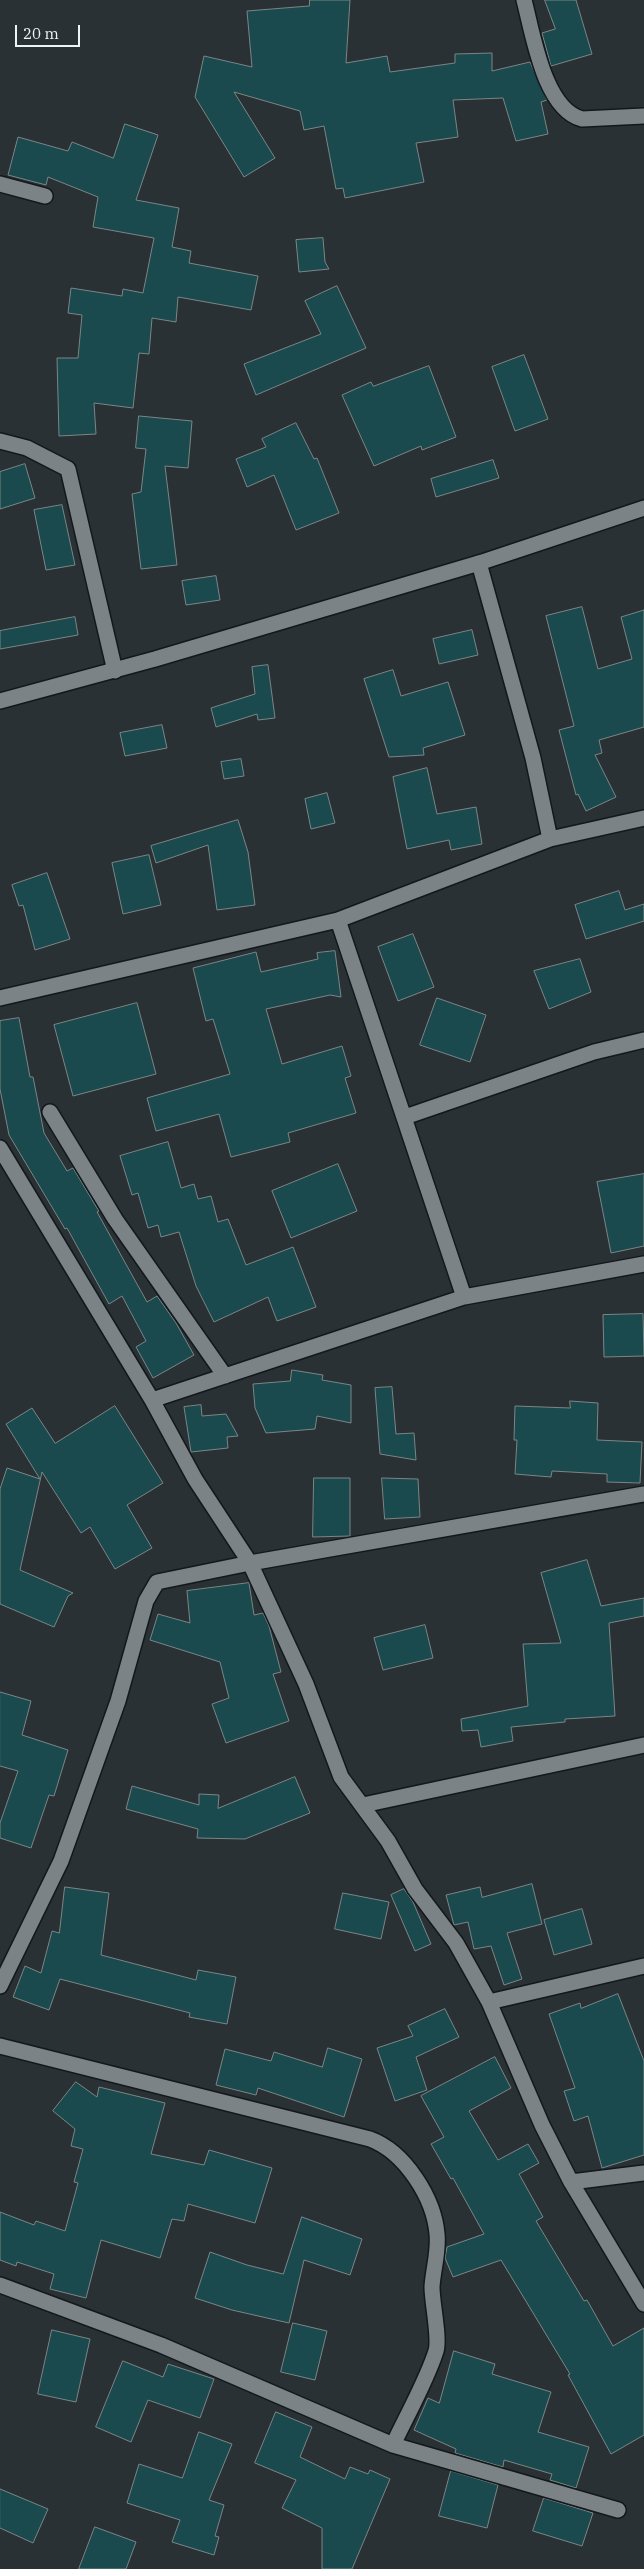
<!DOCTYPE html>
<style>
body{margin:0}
#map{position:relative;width:644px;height:2569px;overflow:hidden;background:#2a3134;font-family:"IBM Plex Serif",serif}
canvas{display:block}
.scale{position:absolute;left:15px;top:25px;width:65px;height:22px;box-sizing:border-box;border:2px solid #eff3f6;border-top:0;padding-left:6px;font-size:15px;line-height:18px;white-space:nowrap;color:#eff3f6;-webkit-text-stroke:4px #2a3134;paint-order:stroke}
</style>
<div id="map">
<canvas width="644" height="2569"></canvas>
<div class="scale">20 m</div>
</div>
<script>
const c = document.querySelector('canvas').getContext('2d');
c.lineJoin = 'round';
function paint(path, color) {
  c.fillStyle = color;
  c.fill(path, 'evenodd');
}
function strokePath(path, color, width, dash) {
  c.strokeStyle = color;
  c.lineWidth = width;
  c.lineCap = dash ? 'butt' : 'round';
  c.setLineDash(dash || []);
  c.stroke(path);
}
const building = new Path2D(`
 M 310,0 L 350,0 L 346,63 L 387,56 L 390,72 L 455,63 L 455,54 L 492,53 L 492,71 L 530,62 L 547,100 L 541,102 L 548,134 L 516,141 L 503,98 L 453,100 L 458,137 L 416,143 L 424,182 L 345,198 L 343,188 L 336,189 L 324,126 L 304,130 L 300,111 L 234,92 L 275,158 L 244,177 L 195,97 L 204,56 L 252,67 L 247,11 L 309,6 Z
 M 545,0 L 576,0 L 592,54 L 551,66 L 542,33 L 555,29 Z
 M 125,124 L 158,135 L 136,200 L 179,208 L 172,247 L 191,251 L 189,263 L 258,276 L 251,310 L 178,297 L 176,322 L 152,318 L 149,354 L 139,353 L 133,408 L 94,403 L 96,434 L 59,436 L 57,358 L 78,358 L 82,315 L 68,313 L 71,288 L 122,296 L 123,289 L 143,293 L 154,238 L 93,227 L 98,197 L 48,177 L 46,185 L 8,175 L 18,137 L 68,151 L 72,142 L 113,158 Z
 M 323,238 L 325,262 L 329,269 L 299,272 L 296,240 Z
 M 337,286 L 366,348 L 256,395 L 244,364 L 321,334 L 305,301 Z
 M 524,355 L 548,419 L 515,431 L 492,367 Z
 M 429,366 L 456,437 L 422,450 L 421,446 L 374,466 L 342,395 L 371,382 L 373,386 Z
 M 139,416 L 192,421 L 188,468 L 165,466 L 177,565 L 141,569 L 132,494 L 141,492 L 146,449 L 136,448 Z
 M 296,423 L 314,459 L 317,458 L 339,513 L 296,530 L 274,475 L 247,487 L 236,459 L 266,447 L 262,439 Z
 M 493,460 L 499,478 L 436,497 L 431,479 Z
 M 25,464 L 35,498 L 0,509 L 0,472 Z
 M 62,505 L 75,565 L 46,570 L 34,510 Z
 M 216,576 L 220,600 L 186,605 L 182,581 Z
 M 582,607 L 598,669 L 632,659 L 621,617 L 644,610 L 644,727 L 599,740 L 602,753 L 595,755 L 616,797 L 586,811 L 578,794 L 576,795 L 559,730 L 574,726 L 546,616 Z
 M 75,617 L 78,635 L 0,649 L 0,631 Z
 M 472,630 L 478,655 L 439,664 L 433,639 Z
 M 268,665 L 275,718 L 258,720 L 257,714 L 216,727 L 211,708 L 255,694 L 252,667 Z
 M 393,670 L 401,696 L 448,682 L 465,735 L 423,748 L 424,755 L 389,757 L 364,679 Z
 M 162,725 L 167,748 L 125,756 L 120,733 Z
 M 241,759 L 244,776 L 224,779 L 221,762 Z
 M 427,768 L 437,814 L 476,807 L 482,844 L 451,850 L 449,840 L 407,849 L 393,777 Z
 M 327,793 L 335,823 L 311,829 L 305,799 Z
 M 238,820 L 248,852 L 255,905 L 217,910 L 208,845 L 156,863 L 151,846 Z
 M 149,855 L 161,905 L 123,914 L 112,863 Z
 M 47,873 L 70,939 L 35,950 L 23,905 L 19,906 L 12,885 Z
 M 619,891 L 625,910 L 644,904 L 644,921 L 586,939 L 575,905 Z
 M 413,934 L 434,987 L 398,1001 L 378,947 Z
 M 335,951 L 341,997 L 330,995 L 266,1009 L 282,1064 L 342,1046 L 351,1076 L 345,1078 L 356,1113 L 288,1133 L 290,1142 L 231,1157 L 219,1114 L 156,1131 L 147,1098 L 230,1074 L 213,1019 L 206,1021 L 193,968 L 256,952 L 261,972 L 318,959 L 317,953 Z
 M 580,959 L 591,992 L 549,1009 L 534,971 Z
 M 437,998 L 486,1015 L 470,1062 L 420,1045 Z
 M 137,1003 L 156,1074 L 73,1096 L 54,1025 Z
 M 19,1018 L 30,1077 L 33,1077 L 44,1133 L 67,1171 L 73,1168 L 97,1208 L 99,1211 L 97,1212 L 147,1302 L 157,1296 L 176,1323 L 194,1355 L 153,1378 L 136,1347 L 146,1341 L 122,1296 L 109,1304 L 67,1228 L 65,1229 L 9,1135 L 0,1089 L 0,1021 Z
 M 168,1142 L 181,1188 L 194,1184 L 198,1199 L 211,1196 L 218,1222 L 228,1219 L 246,1265 L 293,1247 L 316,1307 L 277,1321 L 268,1297 L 214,1322 L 196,1286 L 179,1232 L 161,1237 L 158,1225 L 148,1228 L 138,1193 L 132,1195 L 120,1156 Z
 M 338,1164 L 357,1211 L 291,1238 L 272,1191 Z
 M 644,1174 L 644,1246 L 611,1253 L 597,1182 Z
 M 643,1314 L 644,1356 L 604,1357 L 603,1315 Z
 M 292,1370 L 323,1375 L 322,1380 L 351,1385 L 351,1423 L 317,1416 L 315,1429 L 266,1433 L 255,1408 L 253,1384 L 290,1381 Z
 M 392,1387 L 396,1434 L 414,1433 L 416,1460 L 380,1454 L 375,1388 Z
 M 570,1401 L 598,1403 L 597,1440 L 642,1442 L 640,1483 L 607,1482 L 607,1474 L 552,1471 L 551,1477 L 515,1474 L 517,1440 L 514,1440 L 515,1406 L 570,1408 Z
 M 201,1405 L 202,1416 L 226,1414 L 238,1436 L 227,1437 L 228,1448 L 191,1452 L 184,1407 Z
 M 115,1406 L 163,1483 L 127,1505 L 152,1548 L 115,1569 L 90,1527 L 81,1533 L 42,1472 L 20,1570 L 73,1593 L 68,1596 L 54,1627 L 0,1604 L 0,1489 L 7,1468 L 40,1479 L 6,1424 L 32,1408 L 55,1443 Z
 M 314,1478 L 350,1478 L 350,1536 L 313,1537 Z
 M 382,1478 L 418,1479 L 420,1517 L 385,1519 Z
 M 587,1560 L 601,1606 L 644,1598 L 644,1616 L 609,1623 L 615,1716 L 565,1719 L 565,1722 L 511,1727 L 513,1741 L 481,1747 L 478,1730 L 462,1731 L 461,1719 L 528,1706 L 523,1644 L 561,1643 L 541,1573 Z
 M 249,1583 L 254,1615 L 263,1613 L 269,1626 L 281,1672 L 273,1674 L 289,1721 L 226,1743 L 212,1704 L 229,1698 L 220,1662 L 150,1640 L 158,1614 L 190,1623 L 187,1591 Z
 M 425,1625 L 433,1658 L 383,1670 L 374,1638 Z
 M 0,1692 L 31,1701 L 22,1735 L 68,1750 L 54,1796 L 49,1795 L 31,1848 L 0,1838 L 0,1823 L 18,1771 L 0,1766 Z
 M 295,1777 L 310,1813 L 245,1839 L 197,1838 L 198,1829 L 126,1809 L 132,1786 L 199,1805 L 199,1794 L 219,1795 L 218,1808 Z
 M 532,1884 L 542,1924 L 507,1933 L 522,1979 L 504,1985 L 491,1946 L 474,1949 L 468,1922 L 454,1925 L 446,1895 L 480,1887 L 482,1897 Z
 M 65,1887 L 109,1893 L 101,1955 L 196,1980 L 198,1970 L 236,1977 L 227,2024 L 189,2017 L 190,2013 L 60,1979 L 49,2010 L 13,1997 L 25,1966 L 41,1973 L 52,1931 L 59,1933 Z
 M 404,1889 L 413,1902 L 431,1944 L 415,1951 L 391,1895 Z
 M 343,1893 L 389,1902 L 381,1939 L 335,1929 Z
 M 582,1909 L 592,1944 L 554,1955 L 544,1920 Z
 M 618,1994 L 644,2061 L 644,2155 L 602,2168 L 588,2116 L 574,2121 L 564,2091 L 575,2088 L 549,2014 L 580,2003 L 581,2008 Z
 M 445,2009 L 459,2037 L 416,2057 L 427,2090 L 395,2101 L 377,2048 L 413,2036 L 408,2026 Z
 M 328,2048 L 362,2059 L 344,2117 L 258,2088 L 256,2095 L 216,2085 L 225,2049 L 271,2061 L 274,2052 L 322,2067 Z
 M 495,2057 L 511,2088 L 469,2111 L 498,2160 L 528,2144 L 539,2163 L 519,2174 L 543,2217 L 536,2221 L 584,2301 L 587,2300 L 613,2346 L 644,2328 L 644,2435 L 611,2454 L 568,2375 L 570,2374 L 501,2260 L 453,2277 L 445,2258 L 447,2247 L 484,2234 L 453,2178 L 451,2179 L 431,2144 L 444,2137 L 421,2096 Z
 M 76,2082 L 97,2097 L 99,2087 L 165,2103 L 151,2154 L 204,2165 L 209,2150 L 272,2168 L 255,2223 L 188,2204 L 184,2221 L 172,2219 L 160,2258 L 101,2240 L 86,2298 L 50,2289 L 54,2274 L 17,2262 L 16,2266 L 0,2260 L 0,2212 L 34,2225 L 36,2221 L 65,2231 L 78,2183 L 74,2182 L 83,2149 L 71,2146 L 75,2129 L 53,2111 Z
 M 302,2217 L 362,2239 L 350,2275 L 304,2260 L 289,2323 L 232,2310 L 195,2298 L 210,2252 L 247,2265 L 283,2274 Z
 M 293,2323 L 327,2331 L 315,2380 L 281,2372 Z
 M 52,2330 L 90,2339 L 76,2402 L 38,2394 Z
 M 454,2351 L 495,2364 L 492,2374 L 551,2392 L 538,2432 L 589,2447 L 576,2488 L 550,2480 L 552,2474 L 504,2460 L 503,2467 L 455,2453 L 456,2449 L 414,2430 L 428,2398 L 439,2403 Z
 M 123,2361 L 163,2377 L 168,2364 L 214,2379 L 200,2418 L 148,2400 L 131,2442 L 96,2427 Z
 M 276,2412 L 312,2427 L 300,2457 L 345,2479 L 350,2467 L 368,2474 L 370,2470 L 390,2479 L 352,2569 L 322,2569 L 322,2528 L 282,2508 L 296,2480 L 255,2463 Z
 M 199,2432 L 232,2444 L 209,2500 L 224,2505 L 215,2536 L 219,2537 L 214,2555 L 172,2542 L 180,2520 L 127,2503 L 139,2464 L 182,2478 Z
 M 451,2471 L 498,2485 L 487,2528 L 439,2516 Z
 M 0,2489 L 48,2509 L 33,2543 L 0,2528 Z
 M 544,2498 L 593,2513 L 582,2546 L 533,2531 Z
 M 95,2527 L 136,2542 L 126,2569 L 79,2569 Z`);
paint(building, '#1a4a4d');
strokePath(building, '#7c8586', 1);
const street = new Path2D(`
 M 524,0 C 533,34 544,109 582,119 L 644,116
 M 0,184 L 45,196
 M 0,441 L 27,448 L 68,469 L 115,671
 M 550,839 L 644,818
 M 338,920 L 464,1297
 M 0,998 L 338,920 L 550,839 L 533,758 L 479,563
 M 50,1112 L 115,1219 L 225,1376
 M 405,1117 L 594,1052 L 644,1040
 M 0,1148 L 152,1400 L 195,1479 L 250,1563 L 306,1684 L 341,1777 L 388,1841 L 415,1889 L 456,1943 L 489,2002 L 542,2125 L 571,2182 L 644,2304
 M 152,1400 L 464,1297 L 644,1264
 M 363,1805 L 644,1745
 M 0,1986 L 61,1861 L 118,1701 L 146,1601 L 157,1582 L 250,1563 L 644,1494
 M 489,2002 L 644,1966
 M 0,2046 L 370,2139 C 405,2152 434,2198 437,2234 C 439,2251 433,2270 432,2287 C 432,2303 440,2338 436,2351 C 427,2380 406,2417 393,2445
 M 571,2182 L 644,2173
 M 0,2285 L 161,2345 L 393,2445 L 618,2510`);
const secondary = new Path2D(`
 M 0,701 L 155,659 L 479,563 L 644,508`);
strokePath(street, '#12181c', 18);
strokePath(secondary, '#12181c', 18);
strokePath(street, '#7b8387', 15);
strokePath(secondary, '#7b8387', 15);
</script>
